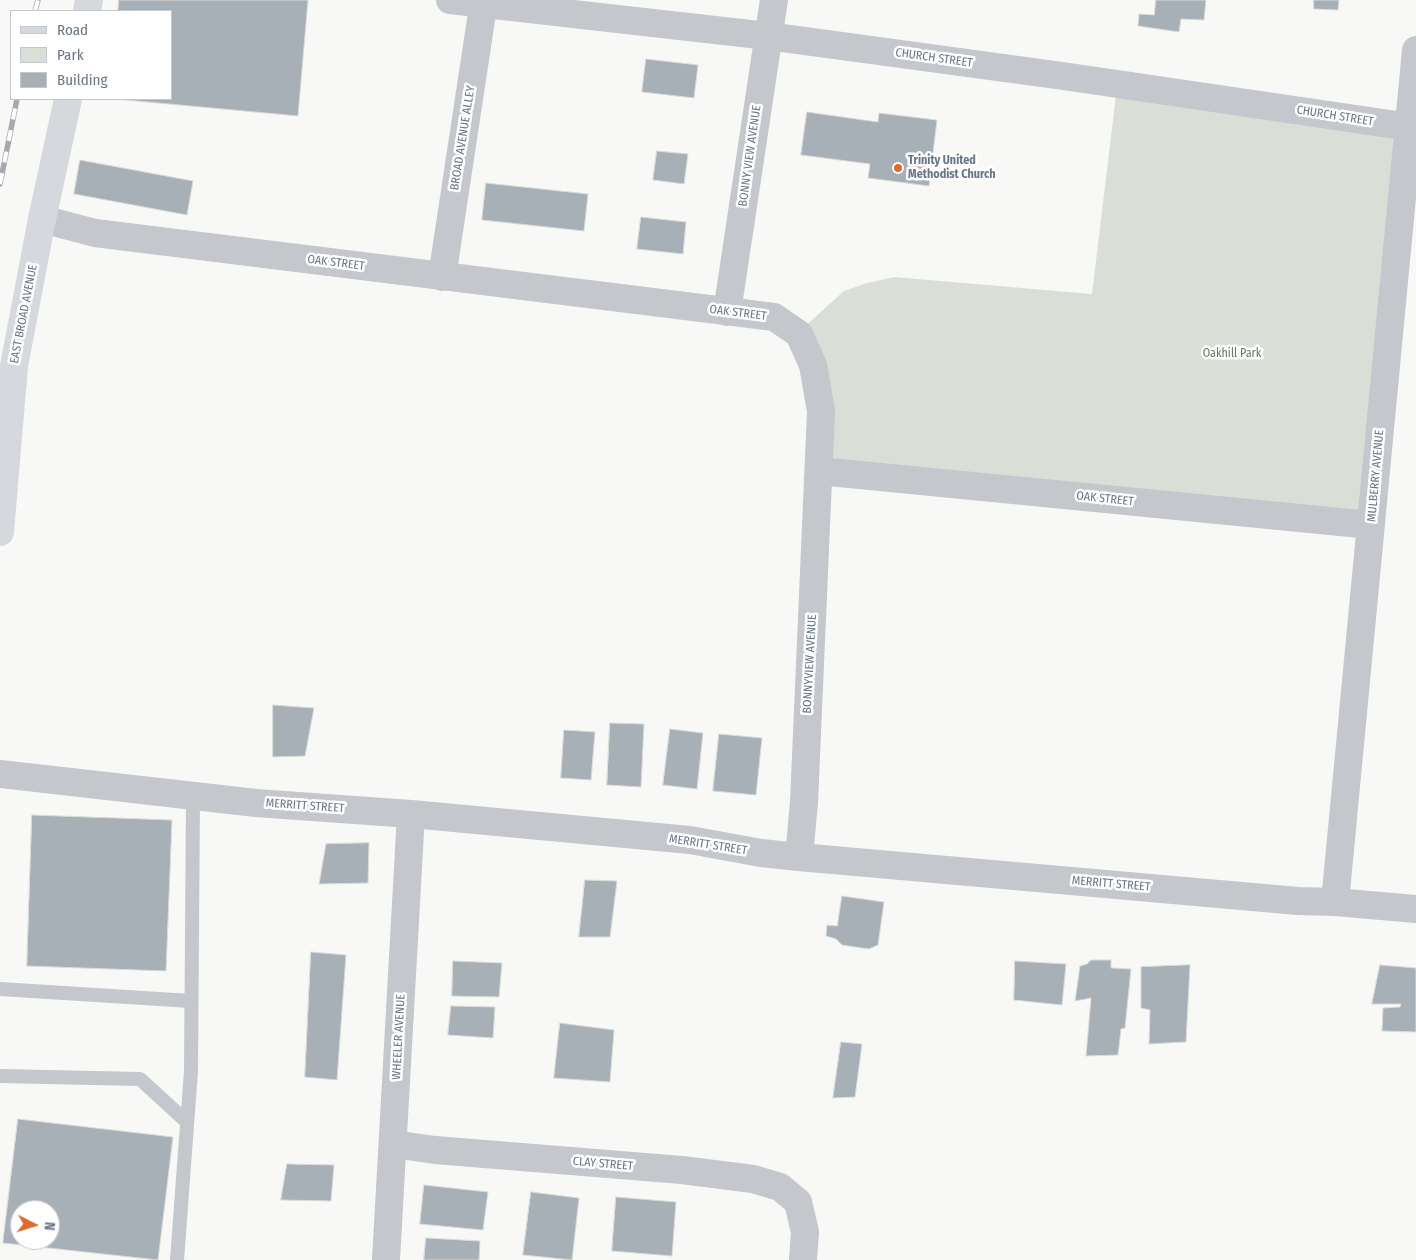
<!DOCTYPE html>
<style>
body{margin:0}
#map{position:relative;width:1416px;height:1260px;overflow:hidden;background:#f8f8f6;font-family:"Fira Sans Condensed",sans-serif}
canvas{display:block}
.legend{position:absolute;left:10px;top:10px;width:162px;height:90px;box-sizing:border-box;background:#fff;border:1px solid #c3c8cf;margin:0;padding:6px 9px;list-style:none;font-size:15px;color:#687686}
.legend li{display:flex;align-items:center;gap:10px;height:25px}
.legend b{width:25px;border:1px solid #c3c8cf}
.north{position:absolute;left:10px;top:1200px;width:50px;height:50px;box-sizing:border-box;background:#fff;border:1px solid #c3c8cf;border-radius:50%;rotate:95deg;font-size:14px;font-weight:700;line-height:20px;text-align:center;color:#687686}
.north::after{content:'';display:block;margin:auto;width:18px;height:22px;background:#de6a30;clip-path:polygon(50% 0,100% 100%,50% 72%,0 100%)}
</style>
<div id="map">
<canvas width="1416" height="1260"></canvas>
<ul class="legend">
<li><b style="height:6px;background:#d5d9dd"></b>Road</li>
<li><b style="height:14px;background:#d9dfd7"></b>Park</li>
<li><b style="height:14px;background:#a8b0b7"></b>Building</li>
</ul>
<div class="north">N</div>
</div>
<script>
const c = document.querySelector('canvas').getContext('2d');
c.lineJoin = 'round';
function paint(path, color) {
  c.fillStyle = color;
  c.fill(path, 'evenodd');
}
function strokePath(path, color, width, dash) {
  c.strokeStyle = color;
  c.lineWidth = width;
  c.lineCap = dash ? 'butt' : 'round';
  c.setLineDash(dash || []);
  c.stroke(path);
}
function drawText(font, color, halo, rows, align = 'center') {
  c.font = font + ' "Fira Sans Condensed",sans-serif';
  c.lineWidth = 5;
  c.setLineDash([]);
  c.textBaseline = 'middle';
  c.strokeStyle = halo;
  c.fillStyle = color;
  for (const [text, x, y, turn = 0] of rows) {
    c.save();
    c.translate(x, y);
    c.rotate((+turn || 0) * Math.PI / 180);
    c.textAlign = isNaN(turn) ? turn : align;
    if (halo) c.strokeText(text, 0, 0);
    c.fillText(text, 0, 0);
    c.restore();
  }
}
paint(new Path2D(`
 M 1117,87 L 1406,130 L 1369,522 L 827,466 L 803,328 L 844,291 L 867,283 L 894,277 L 1092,294 Z`), '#d9dfd7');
const building = new Path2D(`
 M 119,0 L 308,0 L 298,116 L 115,99 L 171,99 L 171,11 L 118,11 Z
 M 1156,0 L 1206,0 L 1204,20 L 1181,19 L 1179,32 L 1138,26 L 1139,14 L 1154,15 Z
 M 1314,0 L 1339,0 L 1338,10 L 1314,9 Z
 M 646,59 L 698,65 L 694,98 L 642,92 Z
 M 807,112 L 878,122 L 879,113 L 937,120 L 929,186 L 868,178 L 870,164 L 801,155 Z
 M 657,151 L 688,154 L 684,184 L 653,180 Z
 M 80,160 L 193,181 L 187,215 L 74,194 Z
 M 486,183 L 588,194 L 584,231 L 482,220 Z
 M 641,217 L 686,222 L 683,254 L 637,249 Z
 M 273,705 L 314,708 L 305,756 L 273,757 Z
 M 610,723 L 644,724 L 641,787 L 607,785 Z
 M 670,729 L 703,733 L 697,789 L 663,785 Z
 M 564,730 L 595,732 L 591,780 L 561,778 Z
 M 719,734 L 762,738 L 756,795 L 713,791 Z
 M 32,815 L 172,820 L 166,971 L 27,966 Z
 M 369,843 L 368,883 L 319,884 L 326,844 Z
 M 585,880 L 617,881 L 610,937 L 579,937 Z
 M 842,896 L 884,902 L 878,945 L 869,949 L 842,945 L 836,939 L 826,936 L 827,925 L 837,926 Z
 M 311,952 L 346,955 L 337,1080 L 305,1077 Z
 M 1091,960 L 1111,960 L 1111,968 L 1131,969 L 1125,1028 L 1121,1029 L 1118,1055 L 1086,1056 L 1091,998 L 1075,1001 L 1080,966 L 1087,964 Z
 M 453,961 L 502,963 L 499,997 L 452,996 Z
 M 1015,961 L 1066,964 L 1062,1005 L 1014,1000 Z
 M 1190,965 L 1186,1042 L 1149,1044 L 1150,1010 L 1141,1008 L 1141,967 Z
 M 1380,965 L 1416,968 L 1416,1032 L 1382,1031 L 1383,1008 L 1400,1007 L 1401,1004 L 1372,1004 Z
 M 451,1006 L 495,1007 L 493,1038 L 448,1035 Z
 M 560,1023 L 614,1030 L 610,1082 L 554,1078 Z
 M 841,1042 L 862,1044 L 855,1097 L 833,1098 Z
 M 18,1119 L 173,1137 L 158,1260 L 3,1243 ZM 20,1210 L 50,1210 L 50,1240 L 20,1240 Z
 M 287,1164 L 334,1165 L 331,1201 L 281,1200 Z
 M 424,1185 L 488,1192 L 483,1230 L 420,1224 Z
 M 531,1192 L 579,1198 L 572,1260 L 523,1255 Z
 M 616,1197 L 676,1202 L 672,1256 L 612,1251 Z
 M 426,1238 L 480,1241 L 479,1260 L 424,1260 Z`);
paint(building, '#a8b0b7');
strokePath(building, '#dadad8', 1);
strokePath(new Path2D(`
 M 0,989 L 191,1001
 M 0,1076 L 140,1079 L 187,1122
 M 177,1260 L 191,1071 L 193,796`), '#c4c7cb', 14);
strokePath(new Path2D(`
 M 450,0 L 768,36 L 1063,76 L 1416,128
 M 42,219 L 95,233 L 774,317 L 799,334 L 813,365 L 821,411 L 804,802 L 799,857
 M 442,277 L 484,0
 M 727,312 L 774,0
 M 819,471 L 1371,525
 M 0,774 L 256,803 L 411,814 L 690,840 L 761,853 L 799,857 L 1298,901 L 1335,902 L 1416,909
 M 1335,902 L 1416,50
 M 393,1144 L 435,1150 L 682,1170 L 753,1179 L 780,1187 L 798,1202 L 805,1232 L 803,1260
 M 386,1260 L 411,814`), '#c4c7cb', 28);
strokePath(new Path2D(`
 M 87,11 L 89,0
 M 0,532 L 14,366 L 42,219 L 68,99`), '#d5d9dd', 28);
const rail = new Path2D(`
 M 35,11 L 38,0
 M 0,184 L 17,99`);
strokePath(rail, '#a5aab0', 5.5);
strokePath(rail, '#fff', 4, [11]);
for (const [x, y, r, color] of [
 [898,168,5,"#de6a30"]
]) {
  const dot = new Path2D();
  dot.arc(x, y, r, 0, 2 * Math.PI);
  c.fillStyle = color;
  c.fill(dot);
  strokePath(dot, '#fff', 2);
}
drawText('12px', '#687686', '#fff', [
 ["CHURCH STREET",934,58,8],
 ["CHURCH STREET",1335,116,9],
 ["BROAD AVENUE ALLEY",463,138,-81],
 ["BONNY VIEW AVENUE",750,156,-82],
 ["OAK STREET",336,263,7],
 ["OAK STREET",738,313,7],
 ["EAST BROAD AVENUE",24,314,-79],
 ["MULBERRY AVENUE",1376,476,-85],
 ["OAK STREET",1105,499,6],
 ["BONNYVIEW AVENUE",810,664,-87],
 ["MERRITT STREET",305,806,4],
 ["MERRITT STREET",708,845,9],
 ["MERRITT STREET",1111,884,5],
 ["WHEELER AVENUE",399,1037,-87],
 ["CLAY STREET",603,1164,5]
]);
drawText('bold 12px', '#687686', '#fff', [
 ["Trinity United",908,161],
 ["Methodist Church",908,175]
], 'left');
drawText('12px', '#657863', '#fff', [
 ["Oakhill Park",1232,354]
]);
</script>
